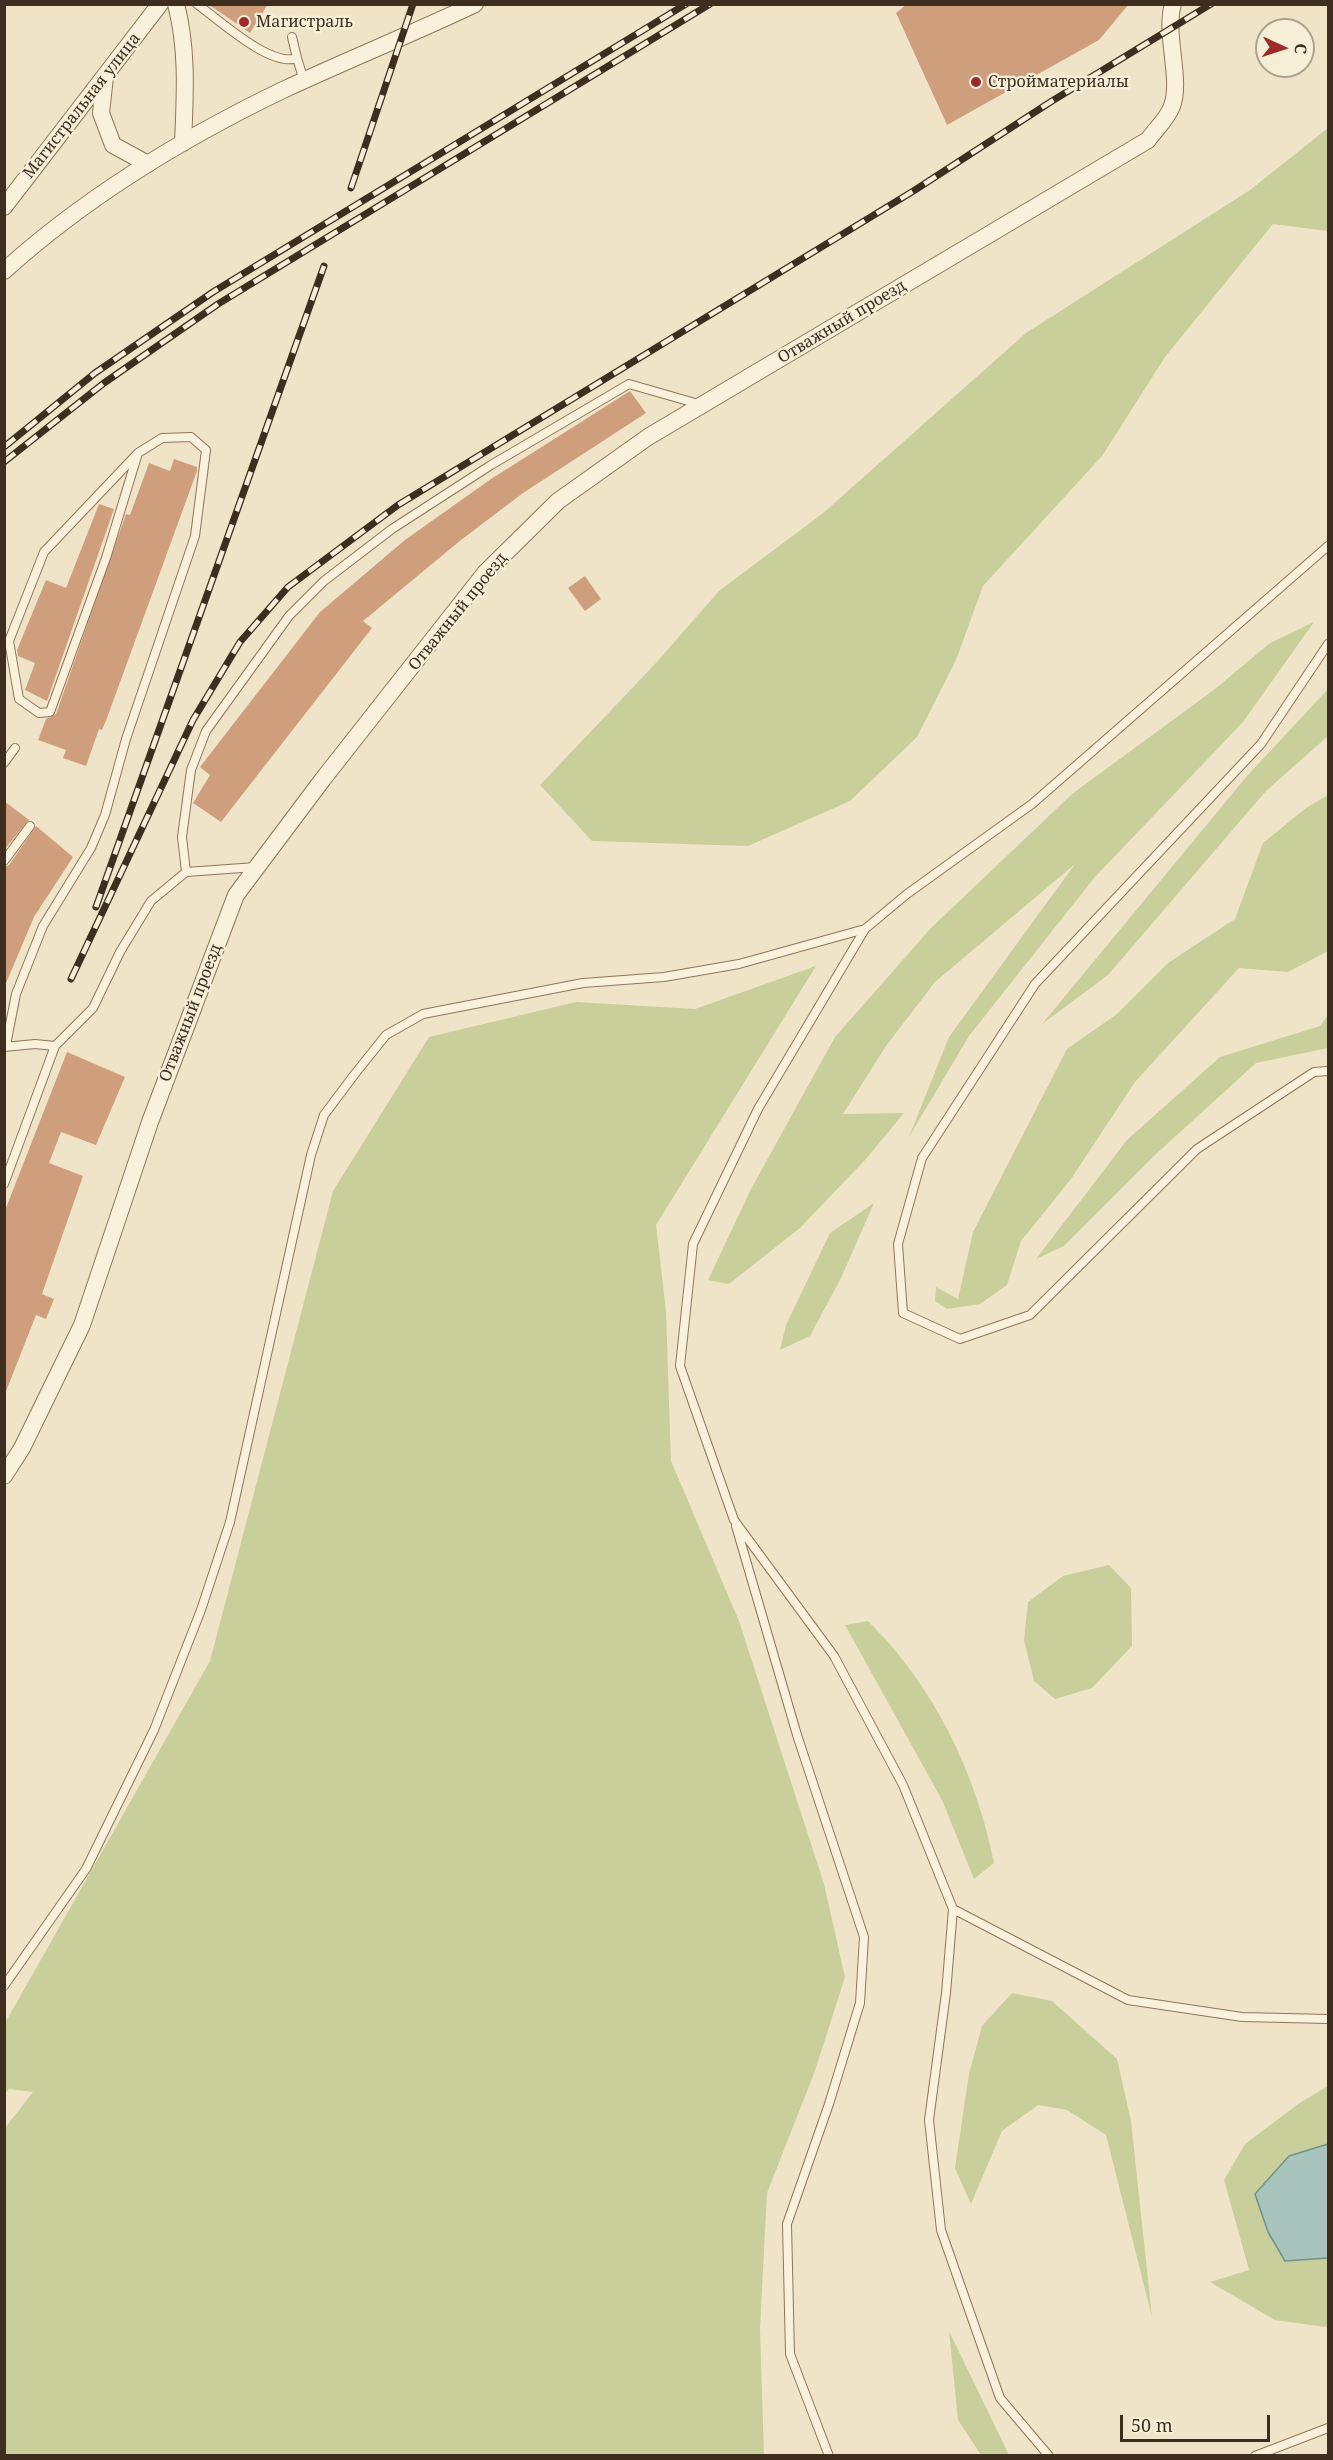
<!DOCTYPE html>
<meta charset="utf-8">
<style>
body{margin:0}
#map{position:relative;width:1333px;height:2460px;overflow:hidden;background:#f0e4c8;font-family:"Noto Serif",serif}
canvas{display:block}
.frame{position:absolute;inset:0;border:6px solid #3d2e20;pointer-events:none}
.north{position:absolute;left:1255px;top:18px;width:60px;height:60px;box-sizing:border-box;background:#f7eed8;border:2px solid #ada18e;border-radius:50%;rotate:93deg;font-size:16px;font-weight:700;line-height:24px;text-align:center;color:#3d2e20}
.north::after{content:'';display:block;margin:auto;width:21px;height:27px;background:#9e2a2b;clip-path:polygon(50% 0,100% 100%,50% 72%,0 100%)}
.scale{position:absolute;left:1120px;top:2415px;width:150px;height:27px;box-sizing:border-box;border:3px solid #3d2e20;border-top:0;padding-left:8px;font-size:18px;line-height:21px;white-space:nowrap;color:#3d2e20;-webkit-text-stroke:4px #f7eed8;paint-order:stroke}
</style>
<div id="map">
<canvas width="1333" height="2460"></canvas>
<div class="frame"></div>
<div class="north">С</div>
<div class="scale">50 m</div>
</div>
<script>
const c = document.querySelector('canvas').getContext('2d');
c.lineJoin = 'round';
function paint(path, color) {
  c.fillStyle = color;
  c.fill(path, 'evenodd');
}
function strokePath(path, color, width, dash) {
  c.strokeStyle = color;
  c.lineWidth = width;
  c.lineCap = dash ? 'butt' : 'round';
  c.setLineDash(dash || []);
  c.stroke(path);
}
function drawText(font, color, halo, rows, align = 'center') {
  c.font = font + ' "Noto Serif",serif';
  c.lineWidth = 4.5;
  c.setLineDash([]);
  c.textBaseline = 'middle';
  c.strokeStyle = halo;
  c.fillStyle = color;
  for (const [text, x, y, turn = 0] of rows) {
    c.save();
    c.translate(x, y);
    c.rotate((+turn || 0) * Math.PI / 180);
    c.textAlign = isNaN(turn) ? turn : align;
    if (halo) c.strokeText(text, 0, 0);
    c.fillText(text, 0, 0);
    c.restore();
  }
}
paint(new Path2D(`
 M 1328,128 L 1328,231 L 1273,224 L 1165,357 L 1102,456 L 983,586 L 956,660 L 917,737 L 850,801 L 748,846 L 592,841 L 540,785 L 655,664 L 719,591 L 822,514 L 1026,333 L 1250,190 Z
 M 1314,622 L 1243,722 L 1094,878 L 969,1036 L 909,1137 L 949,1037 L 1075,864 L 935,982 L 886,1046 L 843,1114 L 904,1113 L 865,1160 L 800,1228 L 729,1284 L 708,1280 L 751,1189 L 835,1037 L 931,928 L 1072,794 L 1215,689 L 1270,643 Z
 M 1328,689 L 1328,736 L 1266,791 L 1108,975 L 1042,1024 L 1247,776 Z
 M 1328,795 L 1328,951 L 1288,972 L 1239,968 L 1135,1082 L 1071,1179 L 1021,1241 L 1007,1285 L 980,1304 L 947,1309 L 935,1301 L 936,1287 L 958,1299 L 973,1232 L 1067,1049 L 1117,1014 L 1168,963 L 1235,919 L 1263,843 L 1306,808 Z
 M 816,966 L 656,1225 L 666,1311 L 671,1461 L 739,1621 L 824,1884 L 845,1977 L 815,2071 L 767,2193 L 760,2329 L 764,2455 L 5,2455 L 5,2128 L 33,2092 L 9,2089 L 5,2094 L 5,2023 L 210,1661 L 333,1191 L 429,1037 L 576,1002 L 695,1009 Z
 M 1328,1015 L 1328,1048 L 1256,1063 L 1155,1155 L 1064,1246 L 1036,1259 L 1127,1140 L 1220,1057 L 1320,1026 Z
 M 874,1203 L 841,1278 L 810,1336 L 780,1350 L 786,1325 L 830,1233 Z
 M 1109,1565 L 1131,1588 L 1132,1646 L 1092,1688 L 1055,1699 L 1034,1681 L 1024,1640 L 1028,1602 L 1063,1576 Z
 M 868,1621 C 934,1686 976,1773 994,1863 L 974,1879 L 942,1800 L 845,1625 Z
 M 1012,1993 L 1052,2001 L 1117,2059 L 1131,2121 L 1152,2317 L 1106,2135 L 1067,2110 L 1038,2105 L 1002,2131 L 971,2204 L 955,2168 L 969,2074 L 982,2026 Z
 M 1328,2086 L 1328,2144 L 1289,2156 L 1285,2261 L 1328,2258 L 1328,2326 L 1325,2327 L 1275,2320 L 1210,2282 L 1249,2270 L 1224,2180 L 1245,2144 L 1298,2104 Z
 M 949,2331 L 1009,2455 L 981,2455 L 958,2420 Z`), '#c9cf9b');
const water = new Path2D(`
 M 1328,2144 L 1328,2258 L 1285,2261 L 1268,2232 L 1255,2194 L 1289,2156 Z`);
paint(water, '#a9c4bc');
strokePath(water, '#6f938a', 1.5);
paint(new Path2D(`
 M 208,4 L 268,4 L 250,33 Z
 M 907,4 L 1129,4 L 1099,40 L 947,125 L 896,13 Z
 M 630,391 L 646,413 L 523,493 L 461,540 L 363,621 L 372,628 L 221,822 L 193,803 L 210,775 L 200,767 L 320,612 L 405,540 L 491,479 Z
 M 174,459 L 197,467 L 197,471 L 107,718 L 102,730 L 99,729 L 86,766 L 63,758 L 66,750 L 38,740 L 46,719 L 56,714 L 126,514 L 130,515 L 149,463 L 170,471 Z
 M 99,504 L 114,509 L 47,701 L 25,690 L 35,663 L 18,656 L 17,650 L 46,580 L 66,588 Z
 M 585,576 L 601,599 L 585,611 L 568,588 Z
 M 4,801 L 29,820 L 4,850 Z
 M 36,826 L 73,857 L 34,917 L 4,988 L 4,867 L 9,865 Z
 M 67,1052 L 125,1077 L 96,1145 L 61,1132 L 49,1163 L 83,1176 L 42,1294 L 54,1299 L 46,1319 L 36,1315 L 5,1394 L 4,1213 Z`), '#cf9f7d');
const service = new Path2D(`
 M 197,4 C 219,20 271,68 297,58 L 292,37
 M 297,58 L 304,81
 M 1328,644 L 1261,744 L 1035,984 L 922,1158 L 898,1244 L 903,1313 L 960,1339 L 1030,1315 L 1197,1149 L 1314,1072 L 1328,1071
 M 4,763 L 15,748
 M 4,861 L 30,826
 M 186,872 L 182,837 L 191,770 L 206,731 L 289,616 L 324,581 L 392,529 L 491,465 L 629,384 L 702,405
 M 865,929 L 758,1109 L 693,1244 L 680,1366 L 734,1520 L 834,1656 L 903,1785 L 953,1909 L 1128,2000 L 1242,2017 L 1328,2019
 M 6,1045 L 16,994 L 43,926 L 91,848 L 105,815 L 126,739 L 195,536 L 206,450 L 191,437 L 162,438 L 138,453 L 44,552 L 9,641 L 19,699 L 39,713 L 50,712 L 106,558 L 138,453
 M 4,1047 L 35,1044 L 55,1046
 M 4,1184 L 55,1046 L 93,1008 L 120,952 L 151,901 L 186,872 L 256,867
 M 736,1526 L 797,1735 L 864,1937 L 860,2003 L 829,2104 L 787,2224 L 790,2354 L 829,2456
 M 953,1909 L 946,1993 L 929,2120 L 941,2230 L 1000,2398 L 1049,2456
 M 4,1986 L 86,1869 L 154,1730 L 201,1610 L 230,1522 L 311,1155 L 324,1115 L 354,1075 L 386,1035 L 423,1014 L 583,983 L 664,977 L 739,964 L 865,929 L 907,894 L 1032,804 L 1328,546
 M 1255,2456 L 1328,2428`);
const minor = new Path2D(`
 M 176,4 C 188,50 185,96 183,143
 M 105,77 L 101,113 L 113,145 L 148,164
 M 4,207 L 160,4
 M 4,271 C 87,196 183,138 283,90 C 347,60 412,34 475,4
 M 4,1476 L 22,1448 L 82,1325 L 150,1122 L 236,895 L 323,779 L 485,573 L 558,501 L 648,437 L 1148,140 C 1155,130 1168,118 1172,106 C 1182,79 1164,34 1173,4`);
strokePath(service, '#8d765c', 10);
strokePath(minor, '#8d765c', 18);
strokePath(service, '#faf1dc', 8);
strokePath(minor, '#faf1dc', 16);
const rail = new Path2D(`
 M 351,188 L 413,4
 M 4,447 L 95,373 L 213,292 L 686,4
 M 4,462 L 104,383 L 218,304 L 710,4
 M 96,907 L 324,266
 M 71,979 L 193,720 L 240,642 L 288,587 L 398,505 L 915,190 L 1052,101 L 1211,4`);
strokePath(rail, '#3d2e20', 7);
strokePath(rail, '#f7eed8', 4.5, [14]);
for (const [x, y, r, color] of [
 [244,22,6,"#9e2a2b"],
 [976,82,6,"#9e2a2b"]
]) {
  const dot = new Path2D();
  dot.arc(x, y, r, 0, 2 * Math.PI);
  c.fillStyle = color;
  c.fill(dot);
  strokePath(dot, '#f7eed8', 2);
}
drawText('16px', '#3d2e20', '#f7eed8', [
 ["Магистраль",256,22],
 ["Стройматериалы",988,82]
], 'left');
drawText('16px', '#3d2e20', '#f7eed8', [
 ["Магистральная улица",82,106,-52],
 ["Отважный проезд",842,322,-31],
 ["Отважный проезд",458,612,-51],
 ["Отважный проезд",191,1013,-69]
]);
</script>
